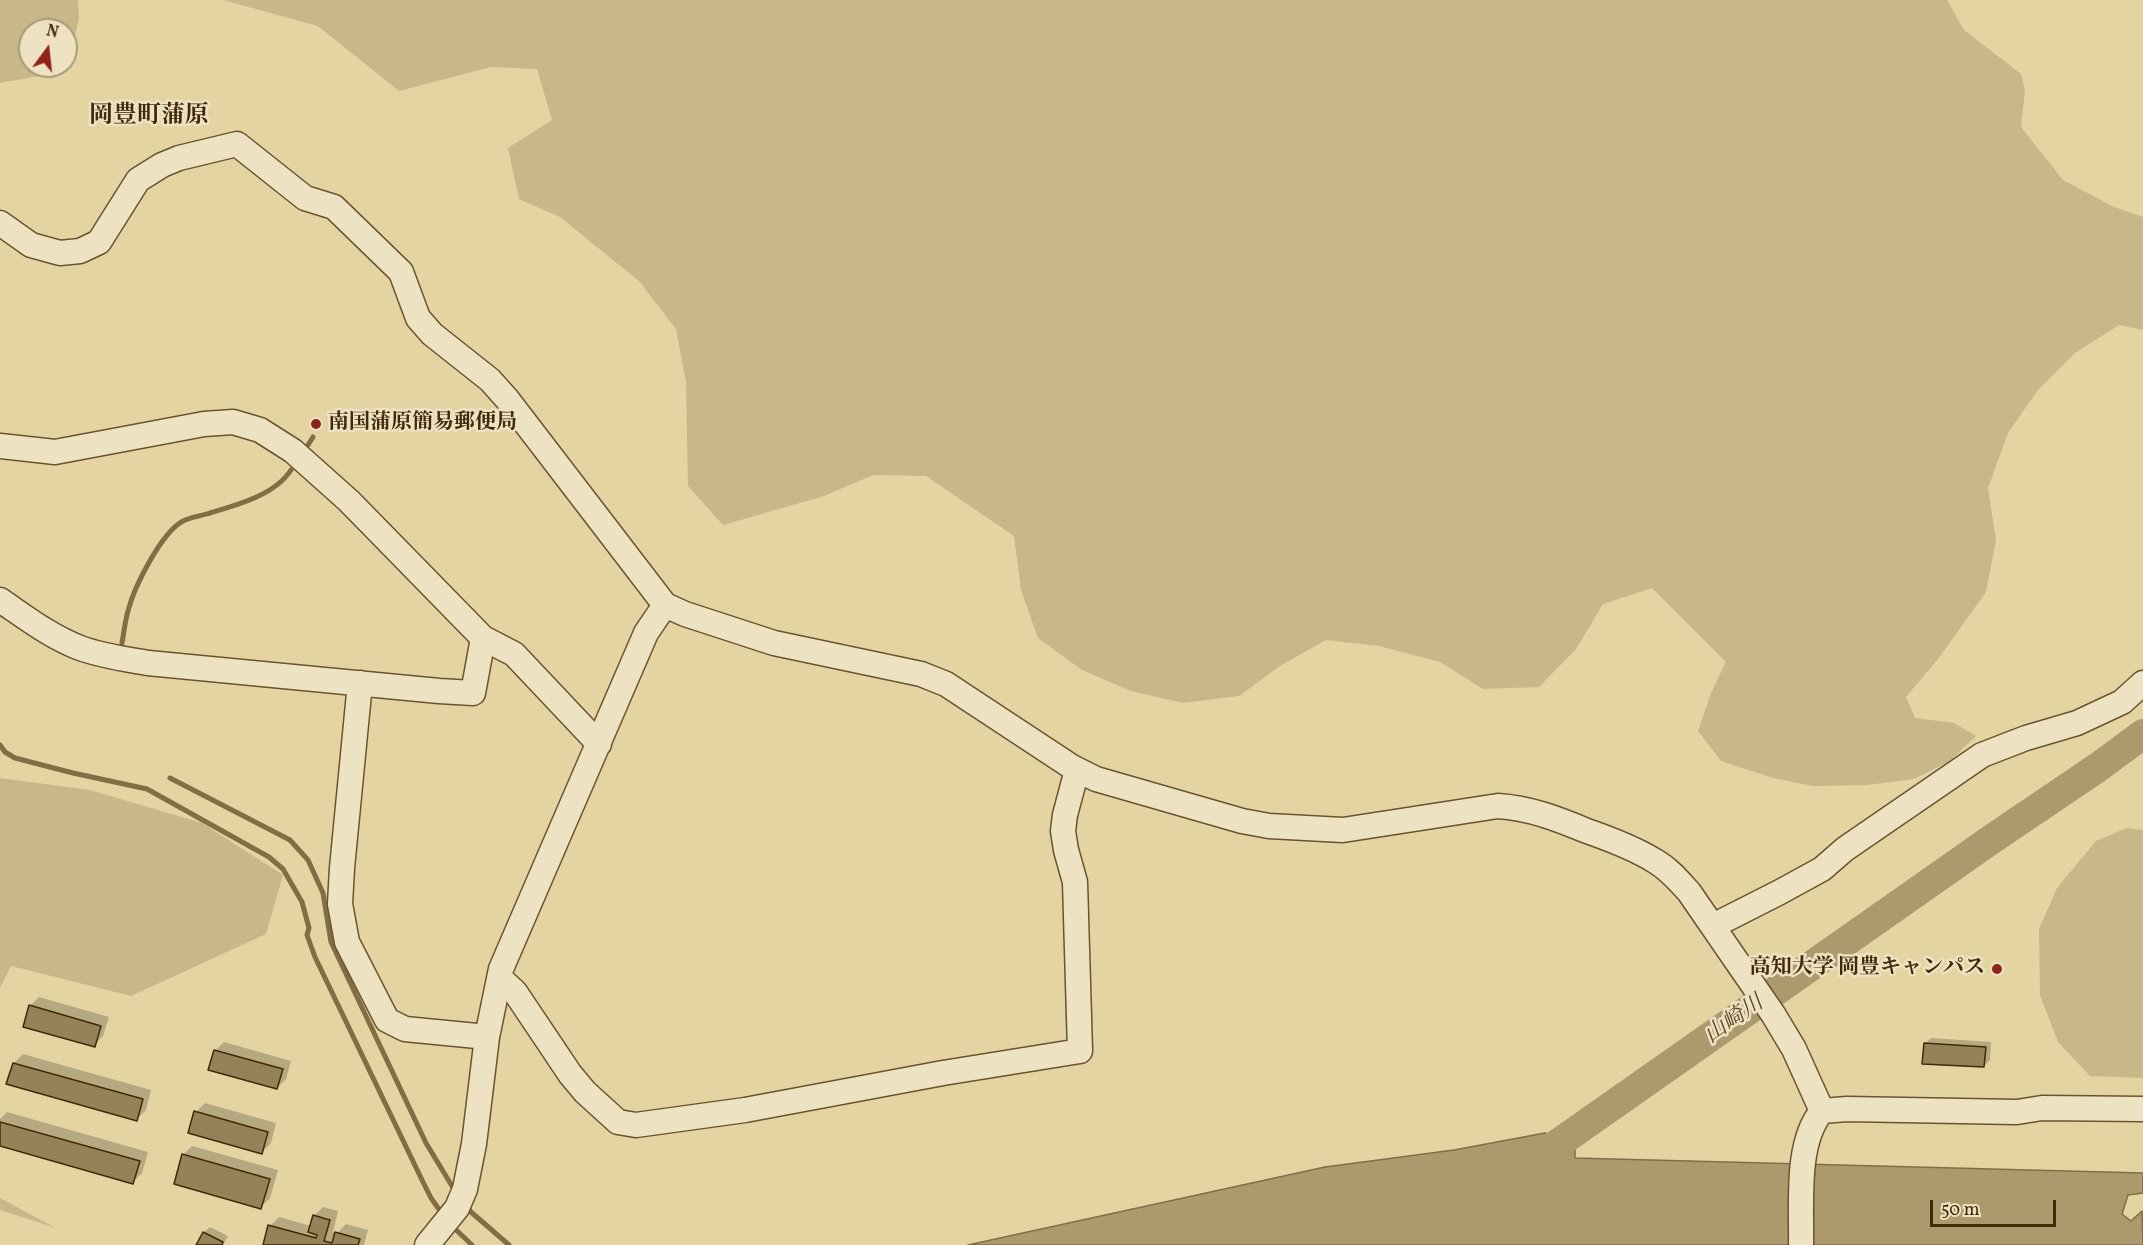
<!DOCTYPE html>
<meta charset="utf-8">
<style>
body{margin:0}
#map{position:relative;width:2143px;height:1245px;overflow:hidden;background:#e3d4a2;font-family:Vollkorn,serif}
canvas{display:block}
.north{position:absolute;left:18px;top:18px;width:60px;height:60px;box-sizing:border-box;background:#ede3c3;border:2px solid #a99978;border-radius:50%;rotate:15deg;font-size:16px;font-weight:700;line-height:24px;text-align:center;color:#422908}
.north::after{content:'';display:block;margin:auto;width:21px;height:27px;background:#8f2418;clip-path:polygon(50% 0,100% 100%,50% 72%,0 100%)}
.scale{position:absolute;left:1930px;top:1200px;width:126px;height:27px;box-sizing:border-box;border:3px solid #422908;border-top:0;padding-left:8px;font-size:18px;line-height:21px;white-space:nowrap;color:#422908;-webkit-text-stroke:4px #ede3c3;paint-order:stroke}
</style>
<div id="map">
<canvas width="2143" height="1245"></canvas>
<div class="north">N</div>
<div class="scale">50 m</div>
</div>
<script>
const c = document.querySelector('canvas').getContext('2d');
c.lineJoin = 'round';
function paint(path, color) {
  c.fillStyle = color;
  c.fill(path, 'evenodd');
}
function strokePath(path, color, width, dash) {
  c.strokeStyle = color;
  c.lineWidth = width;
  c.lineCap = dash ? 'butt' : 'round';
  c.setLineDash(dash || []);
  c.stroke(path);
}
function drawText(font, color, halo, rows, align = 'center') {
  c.font = font + ' Vollkorn,"Noto Serif JP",serif';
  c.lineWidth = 5;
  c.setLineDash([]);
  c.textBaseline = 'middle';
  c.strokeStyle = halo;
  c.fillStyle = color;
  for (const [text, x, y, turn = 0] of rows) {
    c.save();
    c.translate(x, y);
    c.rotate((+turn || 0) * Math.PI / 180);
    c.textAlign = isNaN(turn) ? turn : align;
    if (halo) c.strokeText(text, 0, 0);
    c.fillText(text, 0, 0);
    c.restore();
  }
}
paint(new Path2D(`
 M 0,0 L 78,0 L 79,18 L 67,71 L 0,83 ZM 30,30 L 66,30 L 66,66 L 30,66 Z
 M 223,0 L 1947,0 L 1964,30 L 2021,74 L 2025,90 L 2021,127 L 2063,180 L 2114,207 L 2143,217 L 2143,330 L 2119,325 L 2075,353 L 2038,390 L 2008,433 L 1988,488 L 1996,540 L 1986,592 L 1938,659 L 1906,697 L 1915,718 L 1954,723 L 1976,736 L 1950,761 L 1914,779 L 1867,785 L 1813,786 L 1773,778 L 1721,761 L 1698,731 L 1711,693 L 1726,662 L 1652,588 L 1603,604 L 1576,649 L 1539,687 L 1483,689 L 1440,662 L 1379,646 L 1326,640 L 1280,666 L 1239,696 L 1183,703 L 1131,691 L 1082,670 L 1038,638 L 1021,590 L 1014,536 L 926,476 L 873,475 L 824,496 L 723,525 L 688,486 L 686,382 L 676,329 L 639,281 L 560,217 L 519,199 L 508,148 L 552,120 L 537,69 L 491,67 L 399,91 L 318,26 Z
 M 0,778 L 90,790 L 202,823 L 283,875 L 266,934 L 131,996 L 11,966 L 0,988 Z
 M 2126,828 L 2143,830 L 2143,1078 L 2090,1076 L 2058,1042 L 2040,995 L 2039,929 L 2057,888 L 2096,841 Z
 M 0,1198 L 56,1228 L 0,1210 Z`), '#c8b788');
const water = new Path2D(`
 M 1545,1133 L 1575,1148 L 1575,1158 L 2143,1173 L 2143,1193 L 2128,1195 L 2122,1214 L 2131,1221 L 2142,1211 L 2143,1245 L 968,1245 L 1325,1167 L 1454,1150 Z`);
paint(water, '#ac9a6e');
strokePath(water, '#826d45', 1.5);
paint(new Path2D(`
 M 39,997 L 109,1017 L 103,1036 L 94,1045 L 30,1006 Z
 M 1931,1038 L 1991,1042 L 1990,1060 L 1984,1066 L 1925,1044 Z
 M 224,1042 L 291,1061 L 286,1079 L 277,1088 L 215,1051 Z
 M 23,1054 L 151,1090 L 146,1110 L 137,1119 L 14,1063 Z
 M 205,1103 L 276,1123 L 271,1143 L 262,1152 L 196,1112 Z
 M 7,1112 L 148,1152 L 142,1173 L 133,1182 L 0,1145 L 0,1119 Z
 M 192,1146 L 278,1170 L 270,1198 L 261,1207 L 183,1155 Z
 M 323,1207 L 338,1211 L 333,1232 L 337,1233 L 346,1224 L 368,1230 L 364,1245 L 264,1245 L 270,1226 L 279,1217 L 311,1226 L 314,1216 Z
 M 210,1227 L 228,1236 L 223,1245 L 198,1245 L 204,1232 Z`), '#0003');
strokePath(new Path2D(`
 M 308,445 L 313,437
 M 122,643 C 124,632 125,621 128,611 C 134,587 161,533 183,521 C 191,517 201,516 210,513 C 237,505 275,495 291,470
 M 0,745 L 5,752 L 15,758 L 73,773 L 147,789 L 269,857 L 283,869 L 302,902 L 309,928 L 307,935 L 315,957 L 422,1180 L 431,1198 L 443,1215
 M 170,778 L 290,840 L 308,860 L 323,893 L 331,942 L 426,1143 L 455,1191
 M 466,1205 L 471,1212 L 509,1245
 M 451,1225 L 472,1245`), '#826d45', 5);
strokePath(new Path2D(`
 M 1529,1164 L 1992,839 L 2097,768 L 2143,734`), '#ac9a6e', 30);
const building = new Path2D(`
 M 29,1005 L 101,1026 L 95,1047 L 23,1027 Z
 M 1924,1043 L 1986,1047 L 1984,1067 L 1922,1064 Z
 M 214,1050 L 283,1069 L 277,1089 L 208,1070 Z
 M 13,1063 L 143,1099 L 137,1121 L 6,1084 Z
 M 194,1111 L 268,1132 L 262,1154 L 188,1133 Z
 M 0,1122 L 140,1161 L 133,1184 L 0,1146 Z
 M 182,1154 L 270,1179 L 261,1209 L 174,1184 Z
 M 313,1215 L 330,1220 L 324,1241 L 332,1243 L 335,1232 L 360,1239 L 358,1245 L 263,1245 L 268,1225 L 316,1238 L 317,1235 L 308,1232 Z
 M 203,1232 L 223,1242 L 222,1245 L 196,1245 Z`);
paint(building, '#968258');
strokePath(building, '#422908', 1.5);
const minor = new Path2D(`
 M 0,223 L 31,245 L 60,253 L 80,251 L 99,242 L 138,180 L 162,165 L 179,158 L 237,144 L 305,198 L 334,207 L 401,272 L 418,318 L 432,334 L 490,380 L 507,399 L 665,605 L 685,614 L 774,643 L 921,674 L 946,684 L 1072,767 L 1096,779 L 1242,821 L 1269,826 L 1343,830 L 1498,806 C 1530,808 1558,819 1587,831 C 1610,839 1634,848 1655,861 C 1669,869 1679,881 1689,892 L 1773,1014 L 1794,1049 L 1822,1111
 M 0,446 L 55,452 L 204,424 L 233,422 L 260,430 L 293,451 L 349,501 L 483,638 L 514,654 L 599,744
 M 0,600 C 25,617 51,637 80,648 C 102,656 125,659 148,663 L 439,691 L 473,693 L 483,638
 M 360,683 L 342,868 L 340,904 L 347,942 L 387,1020 L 405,1029 L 487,1037
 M 1713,926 L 1780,892 L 1822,869 L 1845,849 L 1982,755 L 2026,738 L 2077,723 L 2122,702 L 2143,683
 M 500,978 L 515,992 L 570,1074 L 585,1092 L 618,1122 L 636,1125 L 745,1110 L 943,1073 L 1080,1051 L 1075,882 L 1066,850 L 1063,831 L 1065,815 L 1077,770
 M 427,1245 L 457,1208 L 465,1189 L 474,1144 L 487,1037 L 501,969 L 646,633 L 665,605
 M 1801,1245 C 1802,1205 1795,1143 1822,1111 L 1847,1109 L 2017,1112 L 2042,1108 L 2143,1109`);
strokePath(minor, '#6a542e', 27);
strokePath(minor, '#ede3c3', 24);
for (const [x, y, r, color] of [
 [316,424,6,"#8f2418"],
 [1997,969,6,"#8f2418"]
]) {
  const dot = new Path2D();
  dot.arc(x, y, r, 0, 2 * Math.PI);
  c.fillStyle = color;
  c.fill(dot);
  strokePath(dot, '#ede3c3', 2);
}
drawText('bold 21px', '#422908', '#ede3c3', [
 ["南国蒲原簡易郵便局",328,424],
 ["高知大学 岡豊キャンパス",1985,969,"right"]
], 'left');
drawText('italic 22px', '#5c4522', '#ede3c3', [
 ["山崎川",1735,1021,-35]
]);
drawText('bold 24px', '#422908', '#ede3c3', [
 ["岡豊町蒲原",149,118]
]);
</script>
